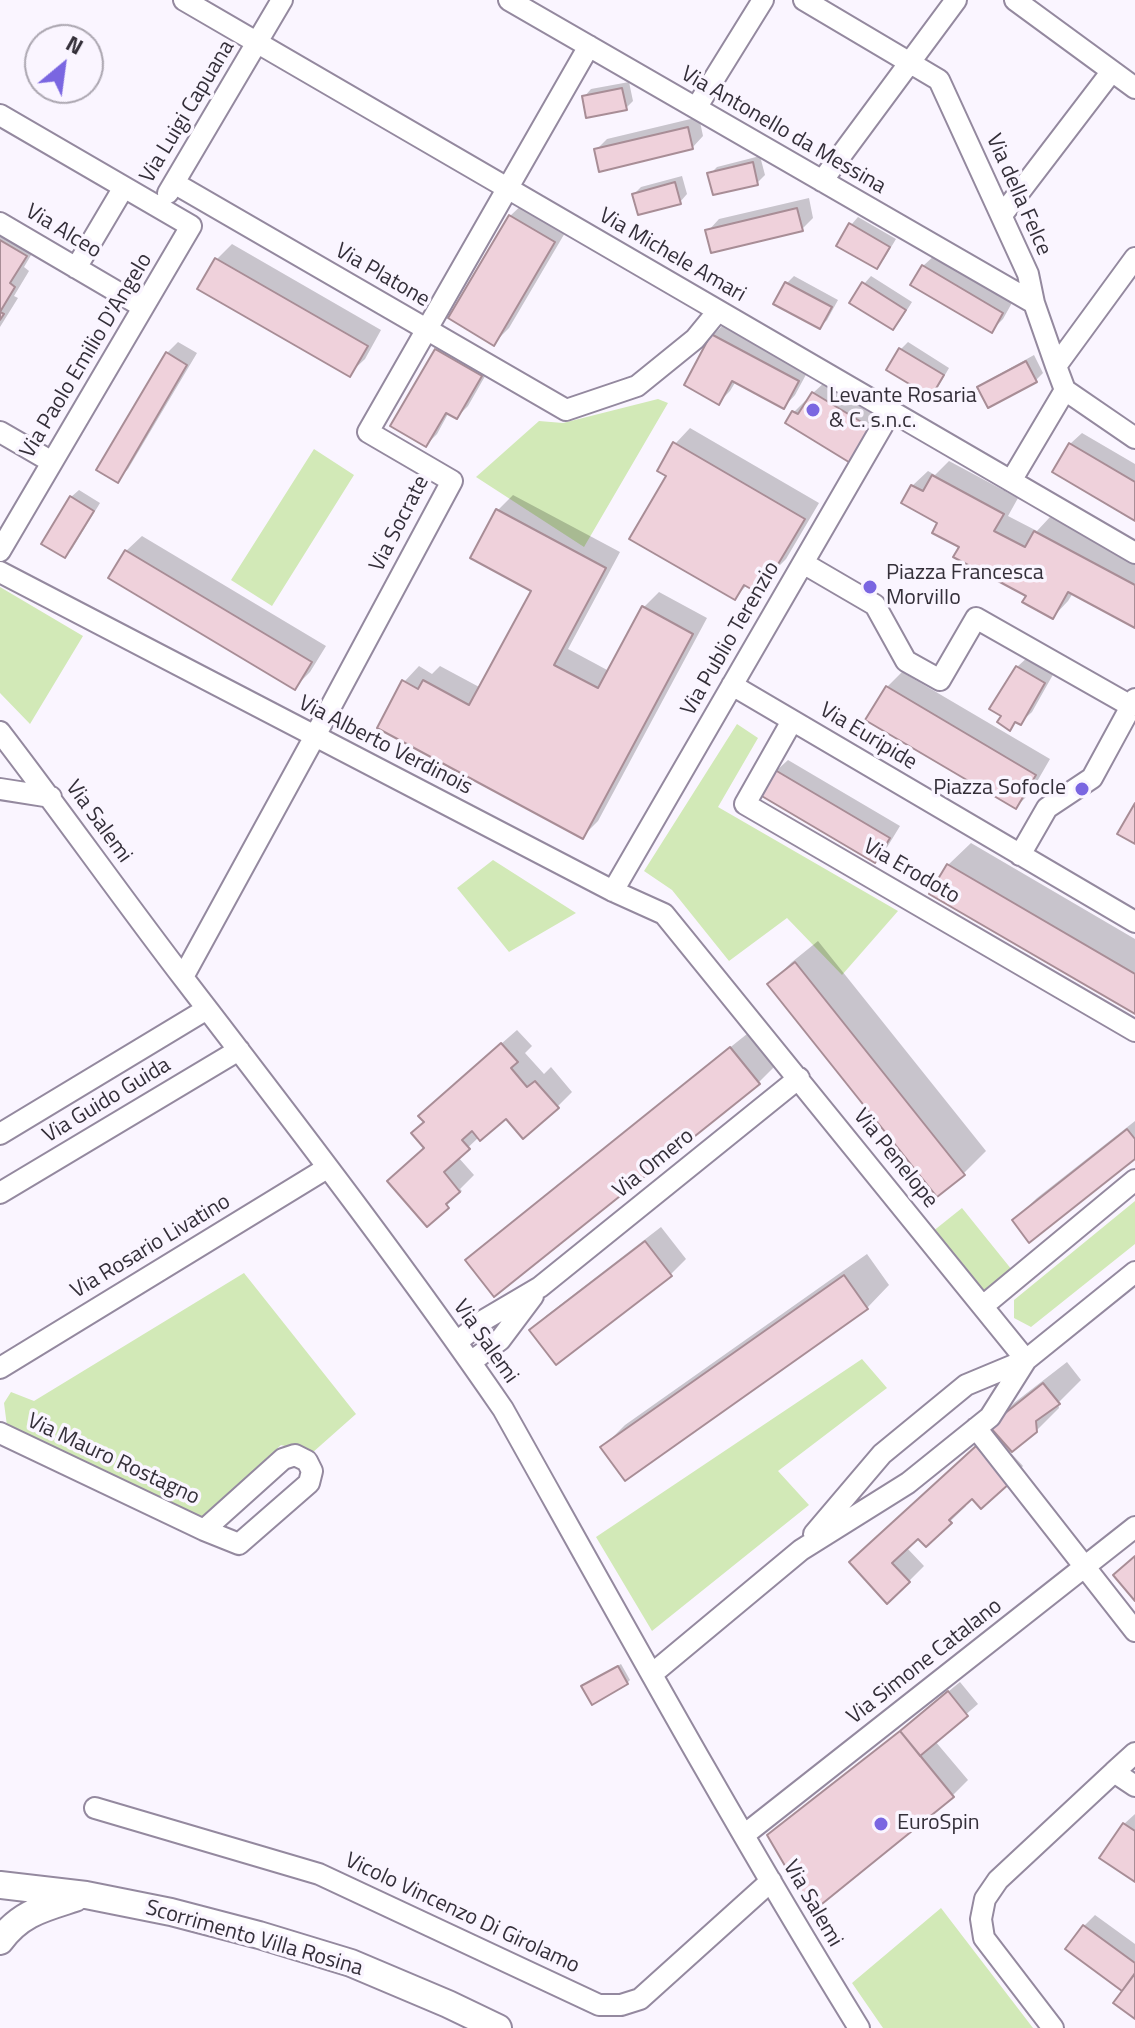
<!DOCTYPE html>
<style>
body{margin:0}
#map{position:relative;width:1135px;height:2028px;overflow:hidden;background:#faf5ff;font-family:"Titillium Web",sans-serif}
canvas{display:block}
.north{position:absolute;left:24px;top:24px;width:80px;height:80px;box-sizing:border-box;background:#faf5ff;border:2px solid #aba6b0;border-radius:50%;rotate:29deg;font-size:22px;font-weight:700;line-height:32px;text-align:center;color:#342f39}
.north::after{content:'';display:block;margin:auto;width:28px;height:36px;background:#7a66e1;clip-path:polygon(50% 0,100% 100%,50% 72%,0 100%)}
</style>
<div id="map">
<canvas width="1135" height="2028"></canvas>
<div class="north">N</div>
</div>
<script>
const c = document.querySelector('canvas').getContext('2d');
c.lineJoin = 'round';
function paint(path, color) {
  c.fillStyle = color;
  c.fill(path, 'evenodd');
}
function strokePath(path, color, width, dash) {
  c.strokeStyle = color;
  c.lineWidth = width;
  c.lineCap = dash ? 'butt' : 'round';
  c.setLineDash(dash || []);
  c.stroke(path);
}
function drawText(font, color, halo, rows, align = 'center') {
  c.font = font + ' "Titillium Web",sans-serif';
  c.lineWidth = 7;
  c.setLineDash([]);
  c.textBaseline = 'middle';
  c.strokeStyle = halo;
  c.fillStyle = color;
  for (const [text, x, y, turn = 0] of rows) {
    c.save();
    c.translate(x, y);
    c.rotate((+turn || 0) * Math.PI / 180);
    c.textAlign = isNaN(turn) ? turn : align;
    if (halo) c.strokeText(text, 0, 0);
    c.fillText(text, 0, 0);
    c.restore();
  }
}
paint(new Path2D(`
 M 658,399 L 668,403 L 584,547 L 476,477 L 539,421 L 563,423 Z
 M 314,449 L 354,475 L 272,606 L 231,580 Z
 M 0,587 L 83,636 L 30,724 L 0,693 Z
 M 737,724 L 758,738 L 718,807 L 898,911 L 842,975 L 787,918 L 729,961 L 672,890 L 644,871 Z
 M 493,860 L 576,913 L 509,952 L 457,888 Z
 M 1135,1201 L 1135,1244 L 1031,1327 L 1014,1318 L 1014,1300 Z
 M 962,1208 L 1012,1270 L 982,1294 L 932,1232 Z
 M 244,1273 L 356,1414 L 312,1453 L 281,1445 L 201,1519 L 7,1426 L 4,1403 L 11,1392 L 34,1401 Z
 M 862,1359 L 887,1388 L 778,1471 L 809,1505 L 652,1631 L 596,1537 Z
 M 941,1908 L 1033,2028 L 883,2028 L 852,1983 Z`), '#d2e9b7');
paint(new Path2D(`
 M 629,82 L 633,101 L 626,108 L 584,97 L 591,89 Z
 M 699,117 L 703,136 L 692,148 L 596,150 L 607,139 Z
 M 760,156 L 765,175 L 757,183 L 710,174 L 717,167 Z
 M 682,176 L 687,194 L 680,202 L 634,194 L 641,187 Z
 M 809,198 L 813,218 L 802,229 L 708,231 L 719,219 Z
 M 526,201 L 569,226 L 509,328 L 494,343 L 510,216 Z
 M 0,216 L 40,240 L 24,267 L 29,271 L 14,296 L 18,298 L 0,327 Z
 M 858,217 L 896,239 L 884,259 L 877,267 L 851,225 Z
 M 232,244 L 381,330 L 365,359 L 349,374 L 217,259 Z
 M 935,255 L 1013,301 L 1003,319 L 991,331 L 923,266 Z
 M 794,276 L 838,300 L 827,320 L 820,327 L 787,283 Z
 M 871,276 L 912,302 L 900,321 L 893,328 L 864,284 Z
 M 724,324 L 809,369 L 795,395 L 784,407 L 736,381 L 730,391 L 719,402 L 713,335 Z
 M 448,339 L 492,364 L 468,406 L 457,417 L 449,412 L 437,434 L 426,445 L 436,350 Z
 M 178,342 L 197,353 L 128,469 L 117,480 L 167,353 Z
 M 908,342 L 949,368 L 938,387 L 930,394 L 901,349 Z
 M 1034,355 L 1043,373 L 1036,380 L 989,406 L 980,388 L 987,381 Z
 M 825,382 L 883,417 L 863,450 L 794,412 L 805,401 L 808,402 L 813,393 Z
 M 690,428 L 819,503 L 786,559 L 771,574 L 767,571 L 751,587 L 747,585 L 734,598 L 669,476 L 675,444 Z
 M 1082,433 L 1135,464 L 1135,519 L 1070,444 Z
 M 949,461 L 1018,498 L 1008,516 L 1037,531 L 1050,517 L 1135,562 L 1135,626 L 1073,593 L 1068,601 L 1053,617 L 1029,595 L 961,546 L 940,522 L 912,486 L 928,471 L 935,475 Z
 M 79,490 L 100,503 L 72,549 L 64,556 L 71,497 Z
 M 513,495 L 620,552 L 568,649 L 609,671 L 644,607 L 659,592 L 707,618 L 598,821 L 583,836 L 404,682 L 419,666 L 432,674 L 440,666 L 481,688 L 534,590 L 498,510 Z
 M 142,536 L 326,646 L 310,672 L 295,687 L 111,577 L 126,551 Z
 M 1029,656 L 1055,671 L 1032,712 L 1020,723 L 1017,721 L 1010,728 L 1017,667 Z
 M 902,672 L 1050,759 L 1031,792 L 1016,807 L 887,687 Z
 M 788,760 L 900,826 L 886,849 L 875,861 L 776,771 Z
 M 971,843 L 1135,939 L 1135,1012 L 948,865 Z
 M 818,941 L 986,1151 L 964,1173 L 937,1194 L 769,984 L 792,962 Z
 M 517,1030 L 532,1046 L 525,1053 L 544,1074 L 551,1067 L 572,1092 L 557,1107 L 506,1116 L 479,1137 L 458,1157 L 474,1175 L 460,1189 L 462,1191 L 427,1224 L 426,1147 L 436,1101 Z
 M 747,1034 L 774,1067 L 759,1082 L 467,1260 L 483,1245 Z
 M 1135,1121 L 1135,1157 L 1014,1220 L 1037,1198 Z
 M 661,1227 L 686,1259 L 671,1274 L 556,1363 L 531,1330 L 547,1315 Z
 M 867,1254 L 889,1285 L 867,1308 L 603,1447 L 625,1425 Z
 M 1067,1362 L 1081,1380 L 1058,1403 L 1059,1408 L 1036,1431 L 1010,1452 L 1023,1466 L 1008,1482 L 972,1496 L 964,1504 L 966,1506 L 926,1545 L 918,1536 L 906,1547 L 924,1566 L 909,1581 L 867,1547 L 992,1432 L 1000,1441 L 1002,1438 L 992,1426 L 1014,1403 Z
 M 621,1664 L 630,1680 L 627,1683 L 587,1684 Z
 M 960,1682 L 978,1704 L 935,1741 L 968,1780 L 952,1796 L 770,1835 L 785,1820 L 916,1718 Z
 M 1135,1814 L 1135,1879 L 1124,1824 Z
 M 1095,1915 L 1135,1944 L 1135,2016 L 1124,1991 L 1067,1949 L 1084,1926 Z`), '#0003');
const building = new Path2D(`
 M 622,88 L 627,110 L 586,118 L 582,96 Z
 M 688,127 L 693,149 L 599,172 L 594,149 Z
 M 753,162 L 758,185 L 713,195 L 707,173 Z
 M 675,182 L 681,204 L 638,215 L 632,194 Z
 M 797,208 L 803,231 L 711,253 L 705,230 Z
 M 509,215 L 555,242 L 494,346 L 448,318 Z
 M 849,223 L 890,247 L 877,269 L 836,246 Z
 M 0,240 L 27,256 L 10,283 L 15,287 L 0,312 L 4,314 L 0,320 Z
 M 215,258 L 368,346 L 350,377 L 197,289 Z
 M 922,265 L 1003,313 L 992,333 L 910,285 Z
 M 785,282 L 832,307 L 820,329 L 773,304 Z
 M 862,282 L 906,310 L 893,330 L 849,303 Z
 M 711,334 L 799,381 L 784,409 L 732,381 L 719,405 L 684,385 Z
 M 899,348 L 944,375 L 931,397 L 886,370 Z
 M 435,349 L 482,376 L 457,419 L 446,413 L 426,447 L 390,426 Z
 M 166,352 L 187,365 L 118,483 L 96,470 Z
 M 1026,361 L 1037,382 L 988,408 L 977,387 Z
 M 812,392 L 873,429 L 852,464 L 785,423 L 792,411 L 798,414 Z
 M 673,442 L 805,519 L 771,576 L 762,571 L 751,589 L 744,585 L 735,600 L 629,539 L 666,476 L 657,471 Z
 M 1069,443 L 1135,482 L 1135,521 L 1052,472 Z
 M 932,475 L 1004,514 L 994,531 L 1025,547 L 1034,531 L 1135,585 L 1135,628 L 1068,592 L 1053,619 L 1022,602 L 1026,596 L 953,557 L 959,547 L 932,533 L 937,523 L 901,503 L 911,485 L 923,491 Z
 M 70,496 L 94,511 L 65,558 L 41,544 Z
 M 496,509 L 606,568 L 554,665 L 598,688 L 642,606 L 693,634 L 583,839 L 377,728 L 402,680 L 418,689 L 423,680 L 469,705 L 531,591 L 470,558 Z
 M 125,550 L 312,662 L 295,690 L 108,578 Z
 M 1016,666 L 1045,683 L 1021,725 L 1015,722 L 1010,731 L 997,722 L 1001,716 L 989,709 Z
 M 886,686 L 1036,775 L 1016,809 L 865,720 Z
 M 775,770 L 890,838 L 875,863 L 760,795 Z
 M 1135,803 L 1135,844 L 1117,834 Z
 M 947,864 L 1135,974 L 1135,1014 L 929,894 Z
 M 795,962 L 965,1175 L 937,1197 L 767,984 Z
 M 501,1043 L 518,1062 L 511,1068 L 527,1087 L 535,1081 L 559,1108 L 523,1139 L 506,1119 L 480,1141 L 472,1131 L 462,1140 L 470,1149 L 444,1172 L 460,1192 L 446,1204 L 449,1208 L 427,1227 L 387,1181 L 424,1148 L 411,1133 L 424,1122 L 418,1116 Z
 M 730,1047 L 760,1084 L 494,1297 L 465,1260 Z
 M 1127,1129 L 1135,1139 L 1135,1159 L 1029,1243 L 1012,1220 Z
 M 645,1241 L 672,1276 L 556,1365 L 529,1330 Z
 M 844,1275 L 868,1309 L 625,1481 L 600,1447 Z
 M 1043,1383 L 1060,1404 L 1036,1421 L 1037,1432 L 1012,1452 L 989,1426 Z
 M 976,1446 L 1010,1483 L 981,1509 L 972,1499 L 949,1520 L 952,1523 L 926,1547 L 918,1539 L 892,1563 L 910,1582 L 887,1604 L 849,1562 Z
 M 1135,1556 L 1135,1601 L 1113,1575 Z
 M 618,1666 L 628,1684 L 592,1705 L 581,1686 Z
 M 948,1691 L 968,1716 L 920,1756 L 900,1731 Z
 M 900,1731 L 954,1797 L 812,1912 L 767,1835 Z
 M 1123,1823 L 1135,1831 L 1135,1882 L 1099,1858 Z
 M 1083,1925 L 1135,1963 L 1135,1973 L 1122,1991 L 1065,1949 Z
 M 1134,1975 L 1135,1976 L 1135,2019 L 1113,2003 Z`);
paint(building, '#efd1db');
strokePath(building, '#a88d96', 2);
const minor = new Path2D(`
 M 184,0 L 1135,553
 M 509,0 L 1034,303
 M 804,0 L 939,80 L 1028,274 L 1034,303 L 1056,366
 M 1015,0 L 1135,88
 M 696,108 L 763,0
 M 0,115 L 191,226 L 0,551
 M 822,181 L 956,0
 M 174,183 L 566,410 L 637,386 L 695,339 L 718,311
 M 168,193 L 282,0
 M 1002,215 L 1112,71
 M 0,223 L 143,307
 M 76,268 L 124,187
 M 1065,390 L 1135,438
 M 0,432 L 52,462
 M 1011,481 L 1065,390 L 1056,366 L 1135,258
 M 803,563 L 875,605 L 906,661 L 940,680 L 976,618 L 1131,706
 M 0,572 L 613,891 L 664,914 L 1026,1360
 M 732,685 L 1135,922
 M 792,721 L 745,804 L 1135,1031
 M 0,732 C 63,814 122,898 185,980 C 293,1121 402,1262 503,1409 C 619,1616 734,1826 859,2028
 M 0,789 L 51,797
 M 1020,855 L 1047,808 L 1092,778 L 1135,699
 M 613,891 L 891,411
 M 183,977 L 315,736 L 452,481 L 368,432 L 589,46
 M 0,1134 L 207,1009
 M 0,1193 L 239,1050
 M 983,1306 L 1135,1180
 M 457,1342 L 484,1320 L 540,1287 L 799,1078
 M 471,1362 L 500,1340 L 533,1296
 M 0,1368 L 327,1168
 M 976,1428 L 1135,1631
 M 0,1433 L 204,1530 L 239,1544 L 309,1483 L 312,1471 L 307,1461 L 295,1455 L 283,1459 L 204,1530
 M 814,1534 L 882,1454 L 966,1385 L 1026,1360 L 1135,1272
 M 652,1674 L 801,1550 L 908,1483 L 990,1417 L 1026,1360
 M 1114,1772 L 1135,1753
 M 95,1808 L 319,1874 L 599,2005 L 621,2005 L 640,1999 L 771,1881
 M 744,1835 L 1135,1527
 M 1053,2028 L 984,1938 L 981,1919 L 985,1899 L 998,1880 L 1114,1772 L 1135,1786`);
const major = new Path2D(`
 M 0,1885 L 86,1895 L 171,1912 L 259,1935 L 351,1963 L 448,2004 L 498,2028
 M 0,1941 C 20,1913 44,1908 75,1898`);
strokePath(minor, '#94899f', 24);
strokePath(major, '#94899f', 30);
strokePath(minor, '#fff', 20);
strokePath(major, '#fff', 26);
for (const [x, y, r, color] of [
 [813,410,8,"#7a66e1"],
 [870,587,8,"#7a66e1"],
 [1082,789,8,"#7a66e1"],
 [881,1824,8,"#7a66e1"]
]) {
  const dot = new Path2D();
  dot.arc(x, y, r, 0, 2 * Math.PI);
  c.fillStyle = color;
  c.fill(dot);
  strokePath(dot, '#faf5ff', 3);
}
drawText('22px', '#342f39', '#faf5ff', [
 ["Via Luigi Capuana",188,112,-59],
 ["Via Antonello da Messina",783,131,30],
 ["Via della Felce",1018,195,66],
 ["Via Alceo",63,232,31],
 ["Via Michele Amari",672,256,30],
 ["Via Platone",382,276,30],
 ["Via Paolo Emilio D'Angelo",87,356,-59],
 ["Via Socrate",400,524,-63],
 ["Via Publio Terenzio",731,639,-60],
 ["Via Euripide",868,737,31],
 ["Via Alberto Verdinois",385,746,27],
 ["Via Salemi",98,822,54],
 ["Via Erodoto",911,872,30],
 ["Via Guido Guida",107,1101,-31],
 ["Via Penelope",895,1159,51],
 ["Via Omero",654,1164,-39],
 ["Via Rosario Livatino",151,1247,-31],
 ["Via Salemi",485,1342,55],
 ["Via Mauro Rostagno",113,1460,25],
 ["Via Simone Catalano",925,1662,-38],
 ["Via Salemi",812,1904,60],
 ["Vicolo Vincenzo Di Girolamo",462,1914,25],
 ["Scorrimento Villa Rosina",254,1939,16]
]);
drawText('22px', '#342f39', '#faf5ff', [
 ["Levante Rosaria",829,397],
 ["& C. s.n.c.",829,422],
 ["Piazza Francesca",886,574],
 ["Morvillo",886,599],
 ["Piazza Sofocle",1066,789,"right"],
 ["EuroSpin",897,1824]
], 'left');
</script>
